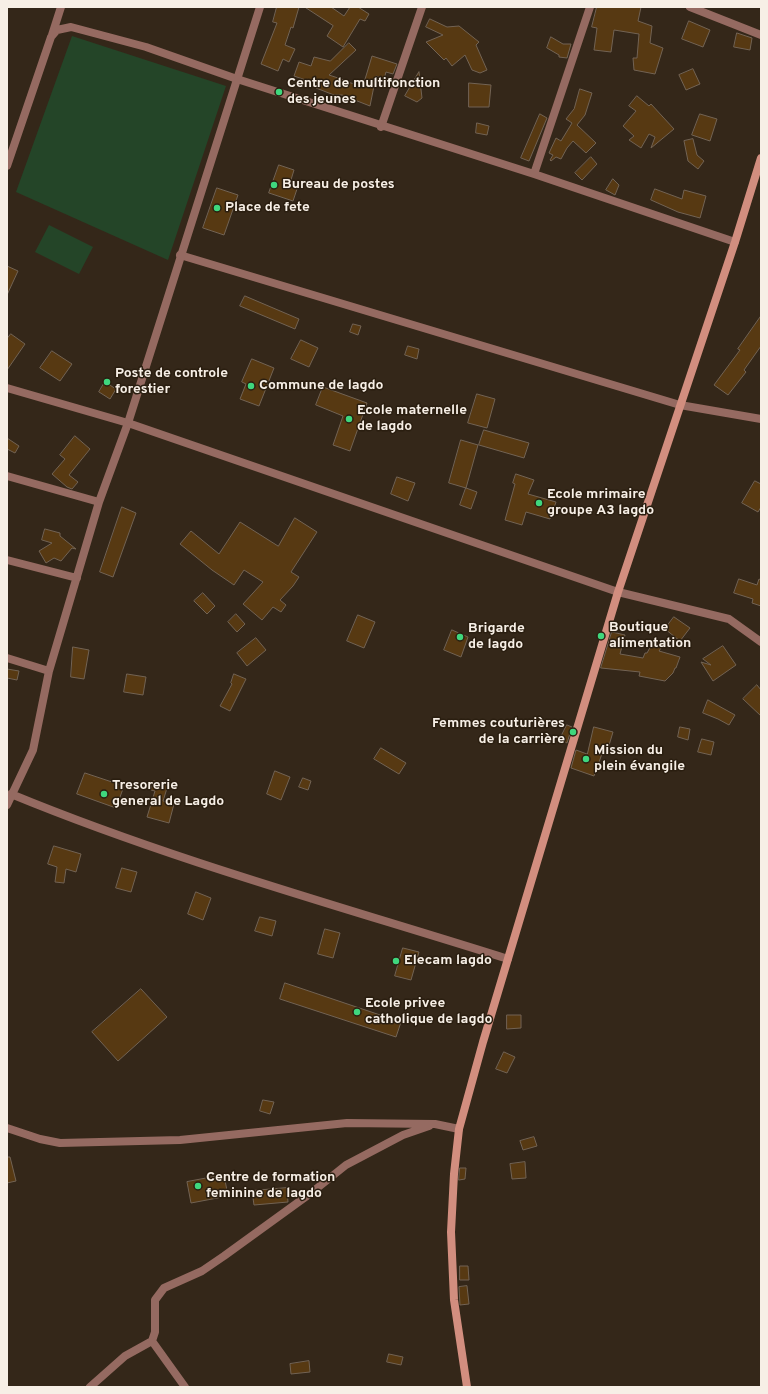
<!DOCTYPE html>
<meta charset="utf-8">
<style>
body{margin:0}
#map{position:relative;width:768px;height:1394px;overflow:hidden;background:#342719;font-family:Overpass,sans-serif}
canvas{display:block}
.frame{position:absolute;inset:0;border:8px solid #f7efe6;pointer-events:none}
</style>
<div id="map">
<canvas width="768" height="1394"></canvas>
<div class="frame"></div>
</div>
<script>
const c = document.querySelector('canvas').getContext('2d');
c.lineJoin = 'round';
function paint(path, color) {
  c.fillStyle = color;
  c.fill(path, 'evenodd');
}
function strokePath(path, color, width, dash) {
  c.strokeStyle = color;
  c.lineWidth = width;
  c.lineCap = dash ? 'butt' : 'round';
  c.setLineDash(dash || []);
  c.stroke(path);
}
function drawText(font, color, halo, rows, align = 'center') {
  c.font = font + ' Overpass,sans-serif';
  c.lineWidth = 3;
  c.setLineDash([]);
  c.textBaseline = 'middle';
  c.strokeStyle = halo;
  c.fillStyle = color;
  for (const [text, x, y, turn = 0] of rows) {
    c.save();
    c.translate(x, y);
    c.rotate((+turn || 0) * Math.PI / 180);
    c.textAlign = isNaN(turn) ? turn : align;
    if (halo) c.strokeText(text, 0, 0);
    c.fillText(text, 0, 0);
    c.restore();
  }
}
paint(new Path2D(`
 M 72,36 L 226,86 L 168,260 L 16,192 Z
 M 49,225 L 93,247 L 79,274 L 35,252 Z`), '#244528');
const building = new Path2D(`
 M 277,7 L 299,7 L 293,28 L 291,27 L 285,45 L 295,49 L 289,62 L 283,59 L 278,71 L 261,64 L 277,23 L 273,22 Z
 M 305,7 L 331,7 L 344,16 L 350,7 L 358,7 L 369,14 L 365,21 L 360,19 L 343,47 L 327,36 L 333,26 Z
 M 597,7 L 641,7 L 638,21 L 652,26 L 650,43 L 663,48 L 655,74 L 634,70 L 633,58 L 637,58 L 639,34 L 614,30 L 611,52 L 594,50 L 597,28 L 592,27 Z
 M 430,19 L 447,27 L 459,26 L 479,42 L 476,45 L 487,70 L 480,73 L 472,70 L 465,55 L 452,66 L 446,58 L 444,60 L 426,42 L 443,35 L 426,27 Z
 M 689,21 L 710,30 L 703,47 L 682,39 Z
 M 737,33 L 752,38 L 750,50 L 734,47 Z
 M 551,37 L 563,44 L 571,44 L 567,58 L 559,57 L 559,55 L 547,48 Z
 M 349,43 L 356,50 L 329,75 L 347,81 L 347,82 L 363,86 L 372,56 L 397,64 L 393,74 L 386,72 L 384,79 L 376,76 L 370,106 L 342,95 L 334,95 L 316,88 L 317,84 L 294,76 L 299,62 L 311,66 L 314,57 L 330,61 Z
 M 693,69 L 700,84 L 686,90 L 679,75 Z
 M 419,72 L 422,98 L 417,102 L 405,96 Z
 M 469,83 L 491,85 L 489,107 L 469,107 Z
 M 580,89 L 592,93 L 585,115 L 577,125 L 596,143 L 586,153 L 573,141 L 567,148 L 561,159 L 556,157 L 551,161 L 550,160 L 553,155 L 549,153 L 556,138 L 561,141 L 572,123 L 566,119 L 574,109 Z
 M 637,96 L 649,106 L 651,104 L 674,129 L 651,148 L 655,137 L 649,134 L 641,148 L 629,140 L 634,136 L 623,126 L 636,111 L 629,106 Z
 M 540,114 L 547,118 L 529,161 L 521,158 Z
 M 700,114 L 717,119 L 710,141 L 692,135 Z
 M 477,123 L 489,126 L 487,135 L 476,133 Z
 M 693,139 L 697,155 L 704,161 L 698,169 L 688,161 L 684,141 Z
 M 591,157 L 597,164 L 582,180 L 575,173 Z
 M 279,165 L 294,170 L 290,183 L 298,186 L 293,201 L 269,193 Z
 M 613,179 L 619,185 L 615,195 L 606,190 Z
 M 217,188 L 238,195 L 224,235 L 203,228 Z
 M 655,189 L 682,199 L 684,190 L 706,196 L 700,218 L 678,212 L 651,200 Z
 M 7,266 L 18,271 L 7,295 Z
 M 245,296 L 299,319 L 295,329 L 240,306 Z
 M 761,316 L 761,346 L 744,370 L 746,372 L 728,395 L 714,385 L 740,350 L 738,349 Z
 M 353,324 L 361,326 L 358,335 L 350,332 Z
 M 11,334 L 25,344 L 7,370 L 7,339 Z
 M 301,340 L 318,348 L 309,367 L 291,359 Z
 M 408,346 L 419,349 L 417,359 L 405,355 Z
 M 52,351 L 72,364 L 60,381 L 40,368 Z
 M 252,359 L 274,368 L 259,406 L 240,399 L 246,384 L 242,382 Z
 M 105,382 L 116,389 L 110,399 L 99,392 Z
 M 323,387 L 367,403 L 350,451 L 333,445 L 343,416 L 316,405 Z
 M 477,394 L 495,399 L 487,428 L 468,423 Z
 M 484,430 L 529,443 L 524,458 L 479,445 Z
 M 75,436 L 90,449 L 69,475 L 78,482 L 72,489 L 67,487 L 52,474 L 65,459 L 60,455 Z
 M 7,438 L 19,446 L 15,453 L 7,449 Z
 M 461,440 L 478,445 L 466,488 L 449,483 Z
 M 516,474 L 534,480 L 528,494 L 556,502 L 550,519 L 526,512 L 522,525 L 505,520 L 515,484 L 513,483 Z
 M 397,477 L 415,483 L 408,501 L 391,494 Z
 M 755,481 L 761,484 L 761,507 L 758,512 L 742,503 Z
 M 466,488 L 477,492 L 471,509 L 460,505 Z
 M 122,507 L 136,513 L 113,577 L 100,572 Z
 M 295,518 L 317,532 L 291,572 L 299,577 L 293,586 L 280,600 L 286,605 L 281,612 L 273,607 L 262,620 L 243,604 L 263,582 L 244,570 L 234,585 L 212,570 L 180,544 L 191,531 L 219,554 L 240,522 L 278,546 Z
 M 45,529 L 60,533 L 60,536 L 76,549 L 72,548 L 61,561 L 54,558 L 46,563 L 39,551 L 52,543 L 42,540 Z
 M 739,579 L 757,585 L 759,579 L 761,580 L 761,606 L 752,603 L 753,599 L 734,593 Z
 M 203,593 L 215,606 L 207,614 L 194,601 Z
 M 236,614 L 245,624 L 237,632 L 228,622 Z
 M 358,615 L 375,622 L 364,648 L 347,641 Z
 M 674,617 L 690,628 L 680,641 L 665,629 Z
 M 452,630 L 468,637 L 461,657 L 444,650 Z
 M 612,632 L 625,635 L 620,654 L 643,658 L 645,653 L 647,653 L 652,644 L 661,648 L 659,651 L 680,657 L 676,668 L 675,668 L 673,673 L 665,681 L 639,676 L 640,672 L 601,668 Z
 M 256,638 L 266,650 L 247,666 L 237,653 Z
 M 723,646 L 736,665 L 713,681 L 701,662 L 711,665 L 703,659 Z
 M 73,647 L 89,650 L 84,679 L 71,677 Z
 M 7,669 L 19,671 L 17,680 L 7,678 Z
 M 127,674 L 146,677 L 143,695 L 124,692 Z
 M 234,674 L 246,679 L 230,711 L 220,706 L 232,684 L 231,683 Z
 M 757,685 L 761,690 L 761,716 L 743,699 Z
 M 708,700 L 735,715 L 729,725 L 718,719 L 703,713 Z
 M 567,725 L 572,727 L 567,743 L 560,739 Z
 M 594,727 L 613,732 L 607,752 L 603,751 L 594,776 L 571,768 L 576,750 L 587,754 Z
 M 680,727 L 690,729 L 688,740 L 678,737 Z
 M 702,739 L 714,742 L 711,755 L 698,752 Z
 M 381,748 L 406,763 L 399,774 L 374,759 Z
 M 275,771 L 290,777 L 281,800 L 267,794 Z
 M 85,773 L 124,786 L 116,808 L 77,794 Z
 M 303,778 L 311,781 L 308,790 L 299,787 Z
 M 154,781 L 168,785 L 163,801 L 174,804 L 169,823 L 147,817 L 155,791 L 151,790 Z
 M 54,846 L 81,854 L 76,872 L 66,869 L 64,883 L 55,882 L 57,867 L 48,864 Z
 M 122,868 L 137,872 L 131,892 L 116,888 Z
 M 196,892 L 211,898 L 203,920 L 188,914 Z
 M 260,917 L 276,921 L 272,936 L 255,931 Z
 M 325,929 L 340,933 L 333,958 L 318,954 Z
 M 403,948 L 419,952 L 411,980 L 395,976 Z
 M 285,983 L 401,1022 L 396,1037 L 280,999 Z
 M 141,989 L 167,1017 L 118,1061 L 92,1032 Z
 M 507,1015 L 521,1015 L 521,1028 L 507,1029 Z
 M 504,1052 L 515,1057 L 507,1073 L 496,1069 Z
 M 263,1100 L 274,1102 L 270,1114 L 260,1111 Z
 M 534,1137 L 537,1146 L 523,1150 L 520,1141 Z
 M 7,1157 L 10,1157 L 16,1181 L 7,1183 Z
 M 525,1162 L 526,1178 L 512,1179 L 510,1164 Z
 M 460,1168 L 466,1168 L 465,1179 L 459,1180 Z
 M 224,1175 L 228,1196 L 191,1203 L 187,1182 Z
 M 287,1188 L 288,1202 L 254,1205 L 252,1191 Z
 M 460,1266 L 468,1266 L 469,1280 L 460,1280 Z
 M 467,1286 L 469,1304 L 460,1305 L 459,1287 Z
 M 389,1354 L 403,1357 L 401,1365 L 387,1362 Z
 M 309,1361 L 310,1372 L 291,1374 L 290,1364 Z`);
paint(building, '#573912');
strokePath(building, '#726354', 1);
strokePath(new Path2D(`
 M 690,7 L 761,35
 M 52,35 L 61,7
 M 381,127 L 422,7
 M 7,166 L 51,37 L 57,30 L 71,27 L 146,47 L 237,79 L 534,174 L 735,242
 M 534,174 L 590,7
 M 180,255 L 680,405 L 761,419
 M 7,388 L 128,423 L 99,502 L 49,671 L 33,750 L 7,805
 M 7,476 L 99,502
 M 7,560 L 77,578
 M 618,592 L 729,619 L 761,642
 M 7,658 L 49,671
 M 11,794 C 171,860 343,907 508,959
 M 7,1128 L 40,1139 L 60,1143 L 180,1140 L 347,1123 L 435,1124 L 459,1129
 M 152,1341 L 185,1387
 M 90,1387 L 125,1356 L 152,1341 L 155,1332 L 155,1300 L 164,1288 L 202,1271 L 224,1256 L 311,1193 L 346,1165 L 403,1135 L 429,1126`), '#956a61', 8);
strokePath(new Path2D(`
 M 260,7 L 128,423 L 618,592`), '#956a61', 8);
strokePath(new Path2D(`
 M 467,1387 L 454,1300 L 451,1232 L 454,1174 L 459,1129 L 483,1042 L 618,592 L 735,242 L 761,158`), '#d28e7f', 8);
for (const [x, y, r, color] of [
 [279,92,4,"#3fd77d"],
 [274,185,4,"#3fd77d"],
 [217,208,4,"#3fd77d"],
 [107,382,4,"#3fd77d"],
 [251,386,4,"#3fd77d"],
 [349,419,4,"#3fd77d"],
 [539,503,4,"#3fd77d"],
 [601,636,4,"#3fd77d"],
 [460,637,4,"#3fd77d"],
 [573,732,4,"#3fd77d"],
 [586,759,4,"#3fd77d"],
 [104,794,4,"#3fd77d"],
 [396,961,4,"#3fd77d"],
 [357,1012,4,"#3fd77d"],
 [198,1186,4,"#3fd77d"]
]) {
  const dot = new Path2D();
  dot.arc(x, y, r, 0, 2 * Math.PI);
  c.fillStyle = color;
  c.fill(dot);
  strokePath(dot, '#2a1e10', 1.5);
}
drawText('bold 14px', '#f7efe6', '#2a1e10', [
 ["Centre de multifonction",287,84],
 ["des jeunes",287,100],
 ["Bureau de postes",282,185],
 ["Place de fete",225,208],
 ["Poste de controle",115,374],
 ["forestier",115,390],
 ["Commune de lagdo",259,386],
 ["Ecole maternelle",357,411],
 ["de lagdo",357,427],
 ["Ecole mrimaire",547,495],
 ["groupe A3 lagdo",547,511],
 ["Boutique",609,628],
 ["alimentation",609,644],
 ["Brigarde",468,629],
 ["de lagdo",468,645],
 ["Femmes couturières",565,724,"right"],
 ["de la carrière",565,740,"right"],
 ["Mission du",594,751],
 ["plein évangile",594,767],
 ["Tresorerie",112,786],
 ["general de Lagdo",112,802],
 ["Elecam lagdo",404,961],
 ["Ecole privee",365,1004],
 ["catholique de lagdo",365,1020],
 ["Centre de formation",206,1178],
 ["feminine de lagdo",206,1194]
], 'left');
</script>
